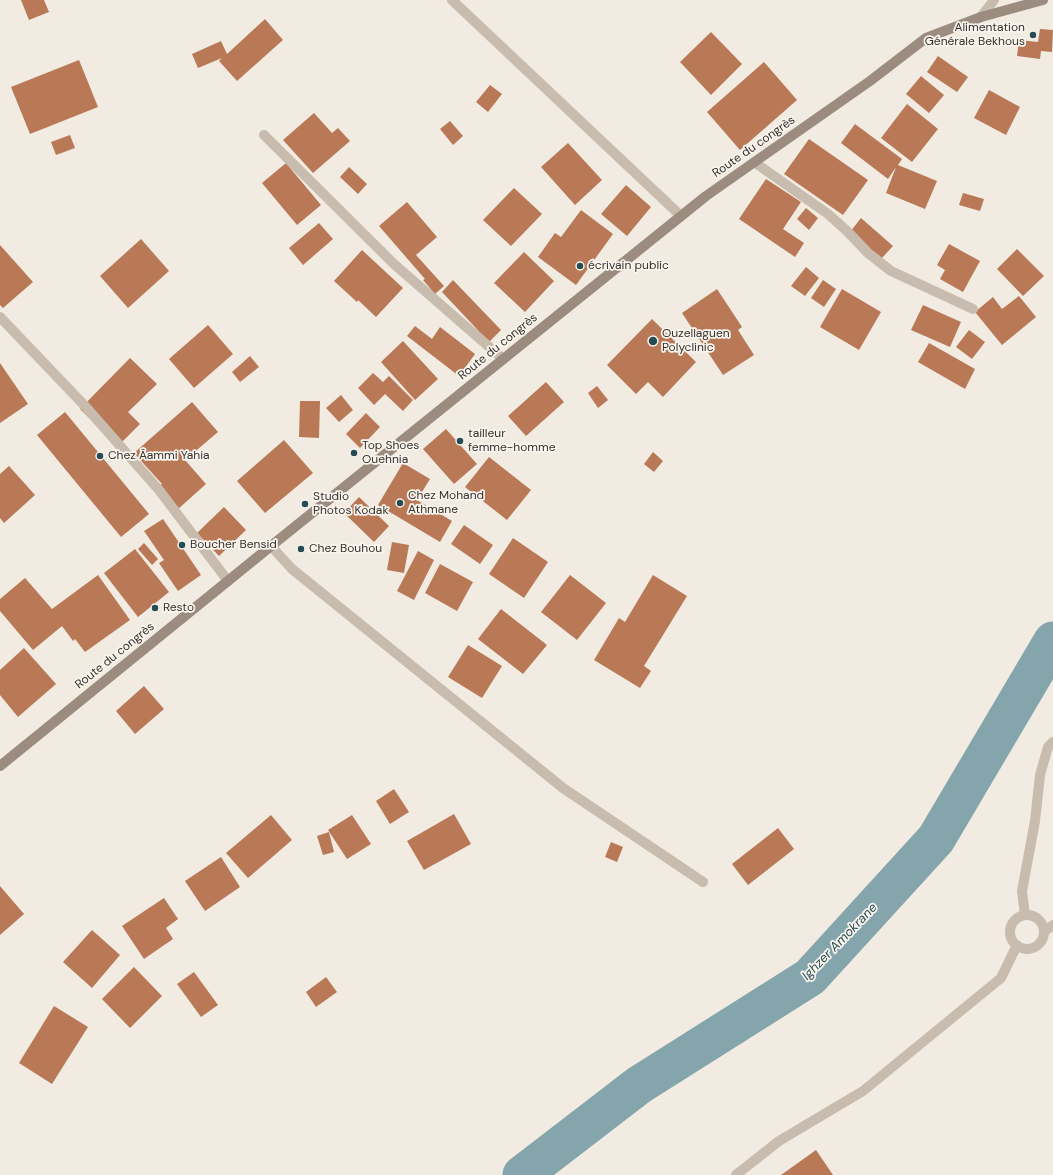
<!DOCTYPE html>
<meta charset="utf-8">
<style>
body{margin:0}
canvas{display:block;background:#f1ebe1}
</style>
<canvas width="1053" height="1175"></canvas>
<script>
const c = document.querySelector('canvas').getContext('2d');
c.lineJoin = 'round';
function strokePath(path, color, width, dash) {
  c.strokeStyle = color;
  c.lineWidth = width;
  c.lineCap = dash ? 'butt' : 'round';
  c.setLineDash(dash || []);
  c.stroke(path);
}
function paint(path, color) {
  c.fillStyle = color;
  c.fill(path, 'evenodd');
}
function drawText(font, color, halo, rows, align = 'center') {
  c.font = font + ' "DM Sans",sans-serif';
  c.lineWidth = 3.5;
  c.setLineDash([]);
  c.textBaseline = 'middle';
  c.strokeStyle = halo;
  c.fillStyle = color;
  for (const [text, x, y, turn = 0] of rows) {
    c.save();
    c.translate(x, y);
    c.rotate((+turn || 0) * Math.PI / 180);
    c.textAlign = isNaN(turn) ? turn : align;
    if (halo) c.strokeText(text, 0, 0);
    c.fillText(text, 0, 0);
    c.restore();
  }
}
strokePath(new Path2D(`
 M 522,1175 L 639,1085 L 810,977 L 936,839 L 1053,641`), '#83a5ab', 39);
paint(new Path2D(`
 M 21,0 L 44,0 L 49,12 L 29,20 Z
 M 265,19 L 283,40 L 237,81 L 219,61 L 222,58 L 198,68 L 192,54 L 221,41 L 227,54 Z
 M 1040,29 L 1053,30 L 1052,52 L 1041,51 L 1040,59 L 1017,56 L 1019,40 L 1038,42 Z
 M 711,32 L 742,64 L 711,95 L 680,62 Z
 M 938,56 L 968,77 L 957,92 L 927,72 Z
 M 79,60 L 98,107 L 30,134 L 11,87 Z
 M 764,62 L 797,100 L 740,150 L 707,112 Z
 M 921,76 L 944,95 L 929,113 L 906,94 Z
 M 490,85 L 502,94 L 488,112 L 476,102 Z
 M 989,90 L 1020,107 L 1006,135 L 974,118 Z
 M 907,104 L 938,129 L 912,162 L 881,138 Z
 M 314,113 L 332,133 L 338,128 L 350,141 L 313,173 L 283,140 Z
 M 450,121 L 463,136 L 453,145 L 440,129 Z
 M 855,124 L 902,159 L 898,165 L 937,181 L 925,209 L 886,193 L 896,167 L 888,179 L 841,143 Z
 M 70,135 L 75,148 L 56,155 L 51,142 Z
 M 809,139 L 868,180 L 843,215 L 784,174 Z
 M 568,143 L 602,180 L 575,205 L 541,167 Z
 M 286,163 L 321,205 L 297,225 L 262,183 Z
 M 349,167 L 367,184 L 358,194 L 340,177 Z
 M 766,179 L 801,202 L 783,229 L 804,243 L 795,257 L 739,219 Z
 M 626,185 L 651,207 L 627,236 L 601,214 Z
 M 514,188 L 542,214 L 511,246 L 483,220 Z
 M 963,193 L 984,199 L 980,211 L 959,205 Z
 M 407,202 L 437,237 L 416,255 L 444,286 L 435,294 L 423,280 L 425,279 L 379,226 Z
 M 806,208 L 818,218 L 809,230 L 797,219 Z
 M 581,210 L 613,234 L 576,285 L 538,257 L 555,233 L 561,237 Z
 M 861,218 L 893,246 L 881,259 L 850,232 Z
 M 319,223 L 333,239 L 303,265 L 289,248 Z
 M 141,239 L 169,271 L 128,308 L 100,276 Z
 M 949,244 L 980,261 L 963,292 L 940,279 L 945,270 L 937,265 Z
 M 0,245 L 33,282 L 3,308 L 0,305 Z
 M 1017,249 L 1044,276 L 1023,296 L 997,269 Z
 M 362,250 L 403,288 L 376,317 L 358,300 L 357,302 L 334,281 Z
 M 524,252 L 554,281 L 525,312 L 494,283 Z
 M 806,267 L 819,278 L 805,296 L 791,286 Z
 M 453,280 L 501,330 L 489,342 L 442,292 Z
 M 823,280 L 836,289 L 824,307 L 811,298 Z
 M 717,289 L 742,327 L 738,330 L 754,355 L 723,375 L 682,313 Z
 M 842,289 L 881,312 L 859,350 L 820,327 Z
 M 1019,296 L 1036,317 L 1002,345 L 975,312 L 993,297 L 1002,309 Z
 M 923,305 L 961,322 L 950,347 L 911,330 Z
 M 652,319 L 696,362 L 663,397 L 648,382 L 636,394 L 607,365 Z
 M 208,325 L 233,354 L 194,388 L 169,359 Z
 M 415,326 L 432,339 L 440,327 L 475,354 L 459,376 L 407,336 Z
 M 969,330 L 985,342 L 972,359 L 956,347 Z
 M 403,341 L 438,379 L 415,400 L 381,362 Z
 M 929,343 L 975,369 L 965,389 L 918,362 Z
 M 250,356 L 259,367 L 240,382 L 232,372 Z
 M 130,358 L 157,384 L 128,412 L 140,424 L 118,446 L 80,409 Z
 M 0,363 L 28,404 L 0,423 Z
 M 373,373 L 383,382 L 389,376 L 413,400 L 403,411 L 385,394 L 374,405 L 358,388 Z
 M 546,382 L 564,402 L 526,436 L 508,416 Z
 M 597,386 L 608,400 L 598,408 L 588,393 Z
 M 341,395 L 353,410 L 339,422 L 326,408 Z
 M 300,401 L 320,401 L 319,438 L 299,437 Z
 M 192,402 L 218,432 L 185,460 L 206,484 L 177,510 L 157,488 L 162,484 L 134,453 Z
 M 65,412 L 149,514 L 121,537 L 37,435 Z
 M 366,413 L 380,427 L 360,448 L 346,434 Z
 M 446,429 L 477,464 L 454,484 L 423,449 Z
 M 284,440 L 313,473 L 265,513 L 237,481 Z
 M 653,452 L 663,461 L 654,472 L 644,464 Z
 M 489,457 L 531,490 L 507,520 L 465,487 Z
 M 403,463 L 430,479 L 417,500 L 452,521 L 440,542 L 378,505 Z
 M 9,466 L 35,495 L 4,523 L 0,518 L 0,474 Z
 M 359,497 L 389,526 L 374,542 L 344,513 Z
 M 224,507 L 246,530 L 219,556 L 197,533 Z
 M 163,519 L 201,575 L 178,591 L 159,563 L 164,560 L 144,531 Z
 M 464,525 L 493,545 L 480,564 L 451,544 Z
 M 513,538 L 548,562 L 524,598 L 489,574 Z
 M 392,542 L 409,545 L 404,573 L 387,570 Z
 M 144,543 L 158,559 L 152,565 L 138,549 Z
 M 135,549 L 169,592 L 138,617 L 104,573 Z
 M 418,551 L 434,560 L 414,600 L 397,591 Z
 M 440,564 L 473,582 L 457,611 L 425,593 Z
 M 98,575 L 130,620 L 85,652 L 75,639 L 73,641 L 62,626 L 33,650 L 0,611 L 0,599 L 25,578 L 52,609 Z
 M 570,575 L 606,603 L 577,640 L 541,612 Z
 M 653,575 L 687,596 L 644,666 L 651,671 L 640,688 L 594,660 L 619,618 L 625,622 Z
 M 501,609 L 547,645 L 523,674 L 478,639 Z
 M 468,645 L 502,666 L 482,698 L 448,677 Z
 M 24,648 L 56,684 L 18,717 L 0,695 L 0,670 Z
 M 144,686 L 164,709 L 135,734 L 116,711 Z
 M 394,789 L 409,812 L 390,824 L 376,801 Z
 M 454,814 L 471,844 L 424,870 L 407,841 Z
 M 271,815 L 292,840 L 248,878 L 226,853 Z
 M 352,815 L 371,844 L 347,859 L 328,830 Z
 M 778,828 L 794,849 L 748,885 L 732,864 Z
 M 329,832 L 334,852 L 323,855 L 317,836 Z
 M 611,842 L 623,847 L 617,862 L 605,857 Z
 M 221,857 L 240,887 L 205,911 L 185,881 Z
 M 0,886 L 24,914 L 0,935 Z
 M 164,898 L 178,919 L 166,928 L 173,939 L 144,959 L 122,926 Z
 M 92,930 L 120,955 L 92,988 L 63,962 Z
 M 134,967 L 162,996 L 130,1028 L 102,999 Z
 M 194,972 L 218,1005 L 201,1017 L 177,984 Z
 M 326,977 L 337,992 L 316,1007 L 306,992 Z
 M 54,1006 L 88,1027 L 52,1084 L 19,1063 Z
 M 816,1150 L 833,1175 L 781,1175 Z`), '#b97957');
strokePath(new Path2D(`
 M 1025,915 L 1022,891 L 1035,821 L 1040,775 L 1048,747 L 1053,742
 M 1045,931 L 1053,925`), '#c8bcae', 10);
strokePath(new Path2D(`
 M 452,0 L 681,216
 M 981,17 L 994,0
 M 264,135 L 394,264 L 503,359
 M 754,162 L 828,214 L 847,231 L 868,253 L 891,271 L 973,309
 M 0,317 L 85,406 L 159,490 L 228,581
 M 271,546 L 292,569 L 563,788 L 703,882
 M1010 932a17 17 0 1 1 34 0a17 17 0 1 1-34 0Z
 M 736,1175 L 779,1141 L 863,1091 L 1001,978 L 1017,945`), '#c8bcae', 10);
strokePath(new Path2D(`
 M 0,766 L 271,546 L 706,196 L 870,81 L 926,38 L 981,17 L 1043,0`), '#9b8c7f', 10);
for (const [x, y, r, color] of [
 [1033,35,4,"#254c54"],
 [580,266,4,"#254c54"],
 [653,341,5,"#254c54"],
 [460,441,4,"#254c54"],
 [354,453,4,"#254c54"],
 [100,456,4,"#254c54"],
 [400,503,4,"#254c54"],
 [305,504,4,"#254c54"],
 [182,545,4,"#254c54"],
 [301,549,4,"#254c54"],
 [155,608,4,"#254c54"]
]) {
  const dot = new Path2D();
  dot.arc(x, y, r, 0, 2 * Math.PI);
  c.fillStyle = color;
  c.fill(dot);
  strokePath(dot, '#f9f4ed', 1.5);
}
drawText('12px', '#37302b', '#f9f4ed', [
 ["Alimentation",1025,28,"right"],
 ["Générale Bekhous",1025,42,"right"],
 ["écrivain public",588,266],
 ["Ouzellaguen",662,334],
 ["Polyclinic",662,348],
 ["tailleur",468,434],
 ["femme-homme",468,448],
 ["Top Shoes",362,446],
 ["Ouehnia",362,460],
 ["Chez Âammi Yahia",108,456],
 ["Chez Mohand",408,496],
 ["Athmane",408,510],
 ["Studio",313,497],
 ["Photos Kodak",313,511],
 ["Boucher Bensid",190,545],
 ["Chez Bouhou",309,549],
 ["Resto",163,608]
], 'left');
drawText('12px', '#37302b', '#f9f4ed', [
 ["Route du congrès",754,147,-35],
 ["Route du congrès",498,347,-39],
 ["Route du congrès",115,656,-39]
]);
drawText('italic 13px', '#254c54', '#f9f4ed', [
 ["Ighzer Amokrane",840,942,-46]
]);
</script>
